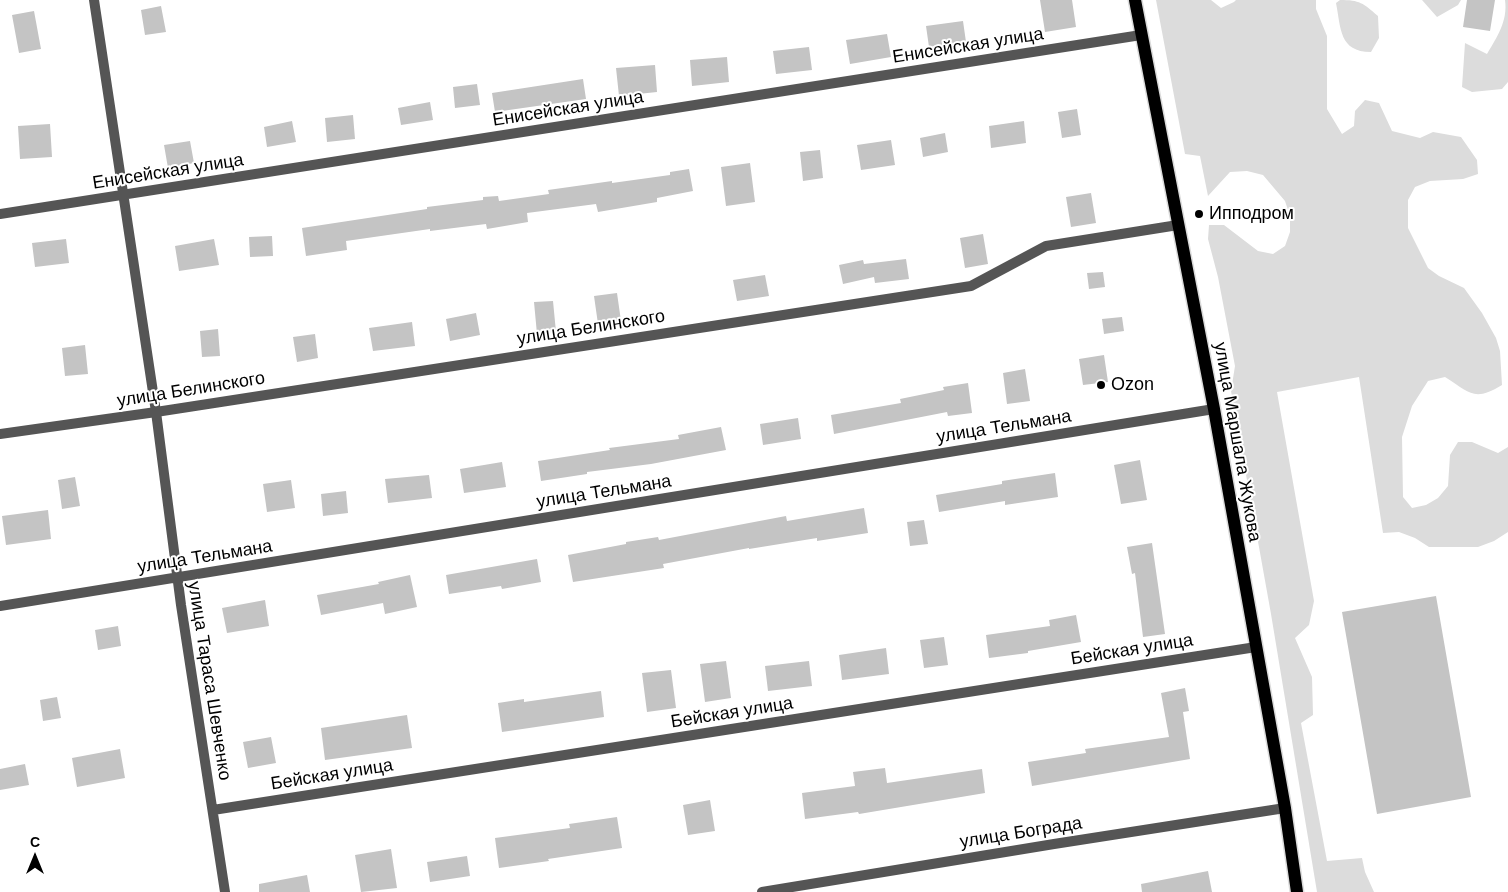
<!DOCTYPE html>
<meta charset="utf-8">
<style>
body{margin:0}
#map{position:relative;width:1508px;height:892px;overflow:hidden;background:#fff;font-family:Helvetica,sans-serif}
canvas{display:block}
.north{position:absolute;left:10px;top:832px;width:50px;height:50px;-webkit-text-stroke:4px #fff;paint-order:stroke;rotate:0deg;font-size:14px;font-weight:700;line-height:20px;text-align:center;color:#000}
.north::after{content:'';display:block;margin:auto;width:18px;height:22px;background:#000;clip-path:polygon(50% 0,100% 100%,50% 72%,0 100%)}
</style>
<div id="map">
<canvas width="1508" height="892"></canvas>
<div class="north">С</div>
</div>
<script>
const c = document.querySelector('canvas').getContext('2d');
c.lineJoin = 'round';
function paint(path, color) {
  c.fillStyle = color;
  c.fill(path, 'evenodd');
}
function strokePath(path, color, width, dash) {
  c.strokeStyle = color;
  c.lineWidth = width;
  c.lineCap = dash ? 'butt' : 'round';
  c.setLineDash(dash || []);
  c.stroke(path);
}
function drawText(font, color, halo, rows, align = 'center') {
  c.font = font + ' Helvetica,sans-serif';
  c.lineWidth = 4;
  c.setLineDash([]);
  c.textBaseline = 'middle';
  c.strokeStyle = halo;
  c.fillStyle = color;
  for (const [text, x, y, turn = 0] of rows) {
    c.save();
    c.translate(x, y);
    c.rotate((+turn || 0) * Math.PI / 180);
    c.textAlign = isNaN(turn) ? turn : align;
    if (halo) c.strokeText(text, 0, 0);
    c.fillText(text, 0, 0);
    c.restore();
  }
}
paint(new Path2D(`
 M 1156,0 L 1211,0 L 1221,8 L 1234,2 L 1236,0 L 1316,0 L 1316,9 L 1327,36 L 1327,109 L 1342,134 L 1354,126 L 1355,111 L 1365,100 L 1379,103 L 1392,131 L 1420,138 L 1433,132 L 1461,137 L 1477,160 L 1478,174 L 1463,179 L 1430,181 L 1415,187 L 1408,200 L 1408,228 L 1428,268 L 1439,276 L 1464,288 L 1482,313 L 1496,338 L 1500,351 L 1502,385 C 1474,402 1470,393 1445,377 L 1428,381 L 1412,406 L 1402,437 L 1403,497 L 1412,508 L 1426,505 L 1438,498 L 1448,486 L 1450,455 L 1458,442 L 1472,442 L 1498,453 L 1508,447 L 1508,532 L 1494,541 L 1478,547 L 1429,547 L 1415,538 L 1399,532 L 1383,533 L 1359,377 L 1277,392 L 1314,601 L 1309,625 L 1295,638 L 1312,677 L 1313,715 L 1301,723 L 1327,861 L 1362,858 L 1365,872 L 1374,892 L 1317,892 L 1271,614 L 1231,391 L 1235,366 L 1218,277 L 1208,239 L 1209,225 L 1224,225 L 1258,251 L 1273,254 L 1285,246 L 1290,232 L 1290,216 L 1285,201 L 1263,175 L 1247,171 L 1230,172 L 1208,196 L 1200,156 L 1185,154 Z
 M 1340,0 C 1360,0 1363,3 1378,16 L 1379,38 L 1371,52 C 1339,52 1341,28 1336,3 Z
 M 1422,0 L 1461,0 L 1458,5 L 1437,17 Z
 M 1505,0 L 1508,0 L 1508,82 L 1502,89 L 1472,92 L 1462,87 L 1465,43 L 1487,54 C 1497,37 1508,21 1505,0 Z`), '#dcdcdc');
paint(new Path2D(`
 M 1040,0 L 1072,0 L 1076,27 L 1045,32 Z
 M 1467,0 L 1495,0 L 1490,31 L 1463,27 Z
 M 161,6 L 166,32 L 145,35 L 141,10 Z
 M 34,11 L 41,49 L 19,53 L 12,15 Z
 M 963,21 L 966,42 L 929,47 L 926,26 Z
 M 887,34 L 891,57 L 850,64 L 846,40 Z
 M 809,47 L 812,70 L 776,74 L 773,51 Z
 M 727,57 L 729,82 L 692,86 L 690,60 Z
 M 655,65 L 657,92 L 619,96 L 616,68 Z
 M 583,79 L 586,99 L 495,112 L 492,93 Z
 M 477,84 L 480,105 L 455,108 L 453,87 Z
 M 430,102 L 433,120 L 401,125 L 398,108 Z
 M 1077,109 L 1081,135 L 1062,138 L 1058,112 Z
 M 353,115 L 355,139 L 327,142 L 325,118 Z
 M 292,121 L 296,142 L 267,147 L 264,127 Z
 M 1024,121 L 1026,143 L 991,148 L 989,126 Z
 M 50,124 L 52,157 L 20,159 L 18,126 Z
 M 945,133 L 948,152 L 923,157 L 920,138 Z
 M 891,140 L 895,165 L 861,170 L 857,145 Z
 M 190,141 L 194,163 L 168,168 L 164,145 Z
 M 820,150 L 823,178 L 803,181 L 800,152 Z
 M 750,163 L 755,202 L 726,206 L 721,167 Z
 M 689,169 L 693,191 L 657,198 L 657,202 L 598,212 L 596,204 L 527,213 L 528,222 L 487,229 L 486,224 L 430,231 L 430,229 L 346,241 L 347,250 L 306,256 L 302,228 L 427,209 L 427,207 L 483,200 L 483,197 L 498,196 L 499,201 L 549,194 L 548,190 L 612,181 L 612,183 L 670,175 L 670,172 Z
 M 1091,193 L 1096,223 L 1071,227 L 1066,197 Z
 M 983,234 L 988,264 L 965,268 L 960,238 Z
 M 272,236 L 273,256 L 250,257 L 249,237 Z
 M 66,239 L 69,263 L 35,267 L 32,243 Z
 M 214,239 L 219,265 L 179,271 L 175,246 Z
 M 906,259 L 909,279 L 875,283 L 874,277 L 843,284 L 839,265 L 863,260 L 864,264 Z
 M 1103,272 L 1105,287 L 1089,289 L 1087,273 Z
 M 765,275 L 769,296 L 737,301 L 733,280 Z
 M 617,293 L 621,321 L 598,324 L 594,296 Z
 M 553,301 L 556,332 L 537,334 L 534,302 Z
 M 476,313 L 480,335 L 450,341 L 446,319 Z
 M 1122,317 L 1124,331 L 1104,334 L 1102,319 Z
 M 412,322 L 415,346 L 373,351 L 369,328 Z
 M 218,329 L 220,356 L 202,357 L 200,331 Z
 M 315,334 L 318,358 L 297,362 L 293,337 Z
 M 85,345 L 88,374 L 65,376 L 62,348 Z
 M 1104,355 L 1108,382 L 1083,385 L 1079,359 Z
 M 1025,369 L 1030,401 L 1007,404 L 1003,373 Z
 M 968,383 L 972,413 L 948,416 L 947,412 L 834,434 L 831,415 L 901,403 L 900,399 L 944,390 L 943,387 Z
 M 798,418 L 801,439 L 763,445 L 760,424 Z
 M 721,427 L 726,450 L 651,464 L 587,472 L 587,474 L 541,481 L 538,461 L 610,450 L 609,448 L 679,439 L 678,435 Z
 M 1140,460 L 1147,500 L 1121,504 L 1114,465 Z
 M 502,462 L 506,487 L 464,493 L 460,469 Z
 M 1055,473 L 1058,497 L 1005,505 L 1005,501 L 939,512 L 936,495 L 1002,484 L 1002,481 Z
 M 429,475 L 432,498 L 388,503 L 385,479 Z
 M 75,477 L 80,506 L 62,509 L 58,480 Z
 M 291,480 L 295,508 L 267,512 L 263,484 Z
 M 346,491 L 348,513 L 323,516 L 321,494 Z
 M 864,508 L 868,533 L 817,541 L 817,538 L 749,549 L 749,548 L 663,564 L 664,568 L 573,582 L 568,555 L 626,544 L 626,542 L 658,537 L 659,540 L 786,516 L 787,521 Z
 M 48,510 L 51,539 L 6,545 L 2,516 Z
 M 924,520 L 928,544 L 910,546 L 907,522 Z
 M 1152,543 L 1165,634 L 1143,637 L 1135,573 L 1132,574 L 1127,547 Z
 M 537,559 L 541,582 L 502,589 L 501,586 L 449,594 L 446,575 Z
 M 410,575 L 417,607 L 385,614 L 383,603 L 321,615 L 317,595 L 379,584 L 378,582 Z
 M 1436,596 L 1471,797 L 1377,814 L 1342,612 Z
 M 265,600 L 269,626 L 227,633 L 222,608 Z
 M 1076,615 L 1081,642 L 1028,651 L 1028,653 L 989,658 L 986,635 L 1050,626 L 1049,620 Z
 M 118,626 L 121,646 L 98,650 L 95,630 Z
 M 944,637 L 948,665 L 924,668 L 920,640 Z
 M 886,648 L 889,674 L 842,680 L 839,655 Z
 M 726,661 L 731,698 L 705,702 L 700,664 Z
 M 809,661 L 812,686 L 768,691 L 765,666 Z
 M 671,670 L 676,708 L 647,712 L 642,673 Z
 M 1185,688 L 1189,711 L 1183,712 L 1190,759 L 1032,786 L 1028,762 L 1086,753 L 1085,749 L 1169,737 L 1161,693 Z
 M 601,691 L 604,717 L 502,732 L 498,703 L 524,699 L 524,702 Z
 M 57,697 L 61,718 L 43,721 L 40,700 Z
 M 407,715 L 412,748 L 325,760 L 321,728 Z
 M 271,737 L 276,763 L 248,768 L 243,742 Z
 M 120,749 L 125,778 L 77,787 L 72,758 Z
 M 25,764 L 29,785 L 0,790 L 0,769 Z
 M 885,768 L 887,783 L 982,769 L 985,793 L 859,814 L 858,812 L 805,819 L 802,793 L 855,786 L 853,772 Z
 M 710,800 L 715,831 L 688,835 L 683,805 Z
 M 617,817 L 622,848 L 548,859 L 549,861 L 499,868 L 495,838 L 570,828 L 569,824 Z
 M 391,849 L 397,888 L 361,892 L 355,855 Z
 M 467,856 L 470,876 L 430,882 L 427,862 Z
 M 1208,871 L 1212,892 L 1142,892 L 1141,884 Z
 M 307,875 L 310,892 L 259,892 L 259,884 Z`), '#c4c4c4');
const primary = new Path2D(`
 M 1135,0 L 1214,409 L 1285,808 L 1297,892`);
strokePath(primary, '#dbdbdb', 15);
strokePath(new Path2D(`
 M 94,0 L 156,412 L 181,605 L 225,892
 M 0,214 L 1141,35
 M 0,434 L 156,412 L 971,286 L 1046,246 L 1178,225
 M 0,606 L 1214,409
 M 213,810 L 1256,647
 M 762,892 L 1054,844 L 1285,808`), '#555', 10);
strokePath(primary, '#000', 12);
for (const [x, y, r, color] of [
 [1199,214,5,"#000"],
 [1101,385,5,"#000"]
]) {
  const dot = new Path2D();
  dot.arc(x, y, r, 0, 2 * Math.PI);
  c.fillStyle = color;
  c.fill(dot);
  strokePath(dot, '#fff', 2);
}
drawText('18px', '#000', '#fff', [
 ["Енисейская улица",968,46,-9],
 ["Енисейская улица",568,109,-9],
 ["Енисейская улица",168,172,-9],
 ["улица Белинского",591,328,-9],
 ["улица Белинского",191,390,-9],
 ["улица Тельмана",1004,427,-9],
 ["улица Маршала Жукова",1237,442,80],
 ["улица Тельмана",604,492,-9],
 ["улица Тельмана",205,557,-9],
 ["Бейская улица",1132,650,-9],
 ["улица Тараса Шевченко",209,681,81],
 ["Бейская улица",732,713,-9],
 ["Бейская улица",332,775,-9],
 ["улица Бограда",1021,833,-9]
]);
drawText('18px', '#000', '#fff', [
 ["Ипподром",1209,214],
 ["Ozon",1111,385]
], 'left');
</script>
